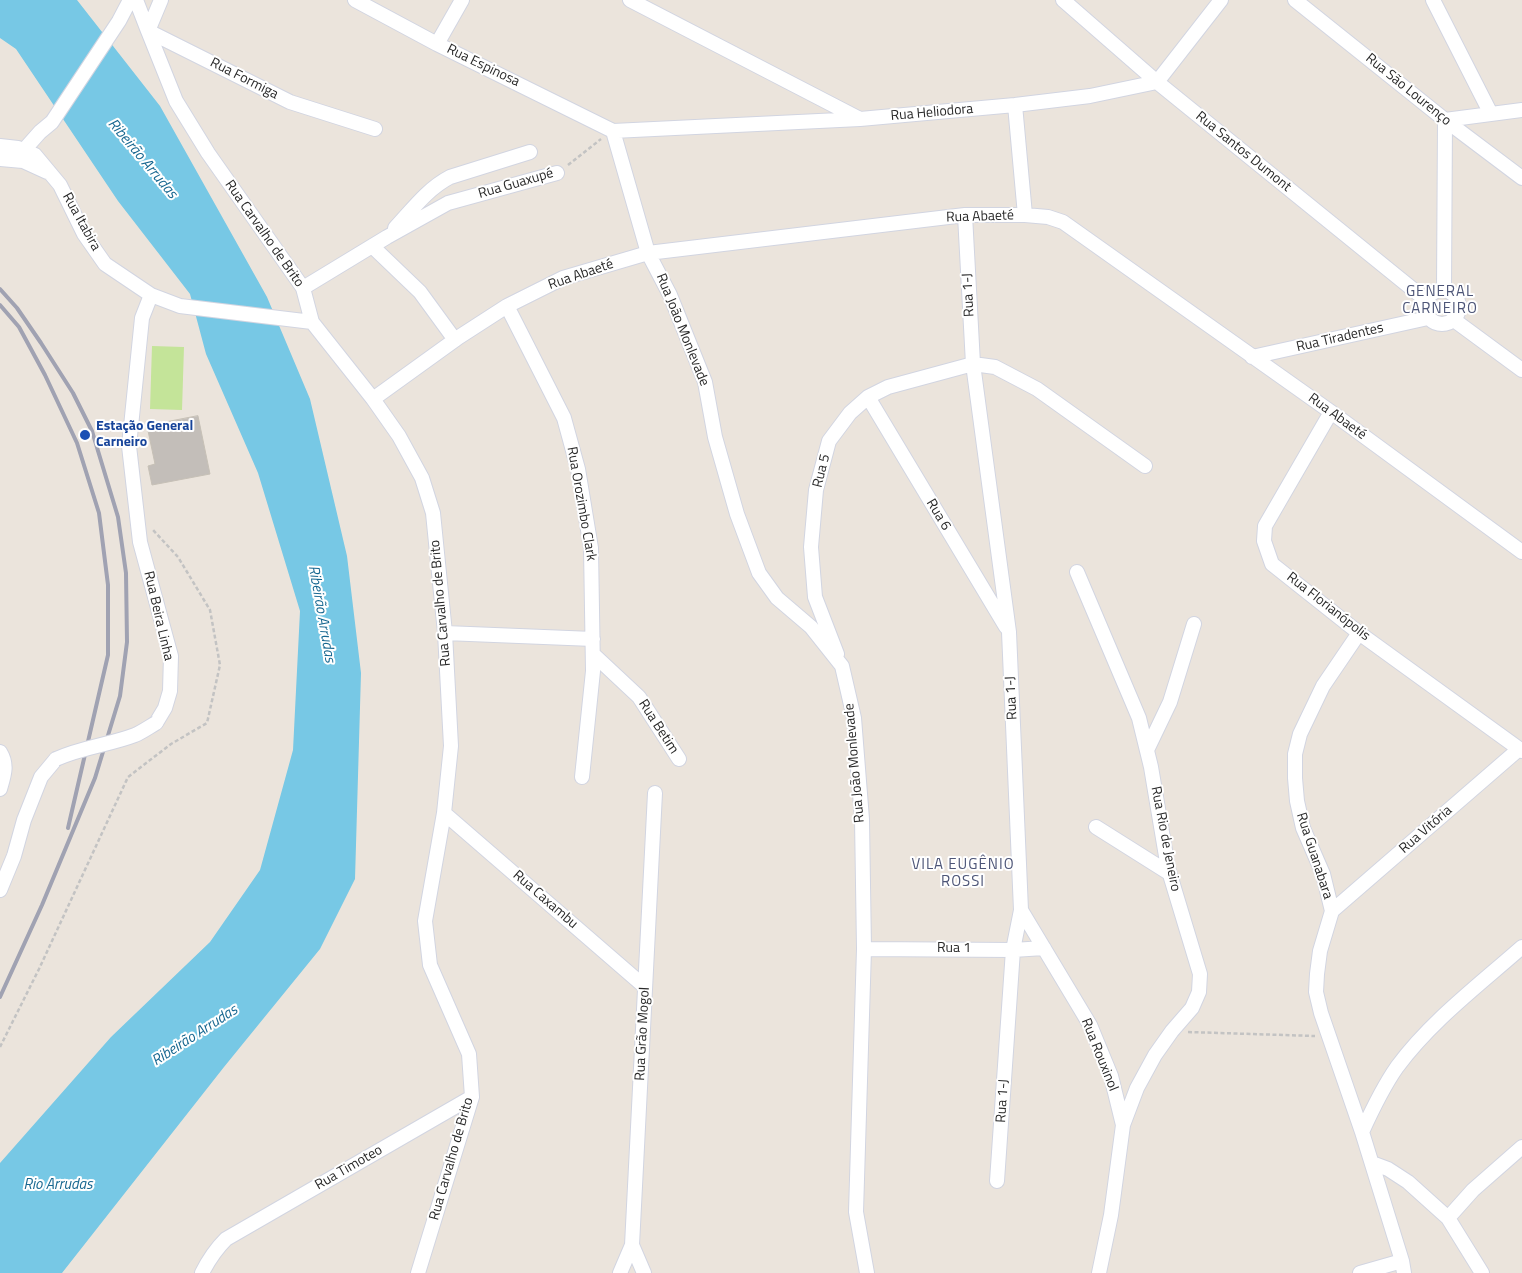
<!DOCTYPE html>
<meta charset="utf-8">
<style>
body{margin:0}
canvas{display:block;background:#ebe4dc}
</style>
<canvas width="1522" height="1273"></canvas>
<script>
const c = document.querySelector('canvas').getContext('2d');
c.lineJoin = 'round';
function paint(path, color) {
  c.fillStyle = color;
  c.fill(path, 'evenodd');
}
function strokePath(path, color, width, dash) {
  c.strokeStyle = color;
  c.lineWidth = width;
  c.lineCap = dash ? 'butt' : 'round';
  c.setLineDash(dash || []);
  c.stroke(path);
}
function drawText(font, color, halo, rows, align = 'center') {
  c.font = font + ' "Titillium Web",sans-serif';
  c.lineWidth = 4;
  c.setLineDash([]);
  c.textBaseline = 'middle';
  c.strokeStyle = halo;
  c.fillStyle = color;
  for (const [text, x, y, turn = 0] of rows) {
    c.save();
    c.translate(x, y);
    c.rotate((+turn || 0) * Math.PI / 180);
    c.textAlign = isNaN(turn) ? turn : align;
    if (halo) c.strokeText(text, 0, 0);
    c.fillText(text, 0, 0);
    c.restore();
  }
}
paint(new Path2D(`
 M 152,346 L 184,347 L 182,410 L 150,409 Z`), '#c4e499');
paint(new Path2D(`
 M 0,0 L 77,0 L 160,106 L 267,297 L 310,399 L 347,556 L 361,673 L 355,879 L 320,949 L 224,1067 L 62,1273 L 0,1273 L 0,1163 L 111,1037 L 210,942 L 260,870 L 293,750 L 300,611 L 258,473 L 206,354 L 190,294 L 118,201 L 16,49 L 0,38 Z`), '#77c8e5');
const building = new Path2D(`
 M 198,416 L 210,474 L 152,485 L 148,466 L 155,464 L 147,426 Z`);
paint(building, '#c3beb9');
strokePath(building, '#c6c0b6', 1);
const minor = new Path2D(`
 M 136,0 L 148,31 L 290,102 L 375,129
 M 161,0 L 148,31 L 176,101 L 208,153 L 303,288 L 312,322 L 373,399 L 399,436 L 422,478 L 433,513 L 445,633 L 451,746 L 444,813 L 425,921 L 430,965 L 469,1054 L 472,1097 L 418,1273
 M 355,0 L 437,44 L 613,131 L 860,119 L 1015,105 L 1090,96 L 1157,82 L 1221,0
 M 630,0 L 858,118
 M 1063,0 L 1157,82 L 1426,300
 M 1295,0 L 1445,120 L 1522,178
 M 1433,0 L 1491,114
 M 437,44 L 462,0
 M 1015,105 L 1025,215
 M 613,131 L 648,253 L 670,295 L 705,382 L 715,437 L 737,514 L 759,573 L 777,598 L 811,627 L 842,666 L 854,718 L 862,819 L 864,949 L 856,1212 L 867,1273
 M 0,146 L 18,148 L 35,155 L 60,185 L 84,234 L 105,264 L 151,295 L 180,306 L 312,322
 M 24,150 L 40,132 L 52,122 L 119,21 L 130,0
 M 0,159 L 23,161 L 47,172
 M 965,215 L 973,364 L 1009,632 L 1021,910 L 1013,950 L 997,1181
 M 395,228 C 412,210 427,189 450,177 L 530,152
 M 372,246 L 420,292 L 455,340
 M 303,288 L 387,237 L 448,203 L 557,173
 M1425 307a17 17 0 1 1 34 0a17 17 0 1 1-34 0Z
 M 1444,290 L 1445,120 L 1522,110
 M 151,295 L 142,318 L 129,446 L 140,542 L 171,656 L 170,691 L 165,708 L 156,723
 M 507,306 L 564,418 L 578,469 L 591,548 L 593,671 L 582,777
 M 1454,320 L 1522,370
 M 1252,357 L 1428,318
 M 868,397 L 1006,627
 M 373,399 L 459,337 L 507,306 L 563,278 L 648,253 L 965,215 L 1025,215 L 1048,217 L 1063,222 L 1331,412 L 1522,552
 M 1331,412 L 1265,526 L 1264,541 L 1272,564 L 1359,633 L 1522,751
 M 1077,572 L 1139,718 L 1151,767 L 1168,868 L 1200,974 L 1199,992 L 1192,1008 L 1172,1031 L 1155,1055 L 1137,1088 L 1123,1125
 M 445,633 L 593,639
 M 1359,633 L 1323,686 L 1300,734 L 1295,754 L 1295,778 L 1297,801 L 1303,828 L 1323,874 L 1332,911 L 1320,951 L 1317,974 L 1316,992 L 1321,1013 L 1362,1132 L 1402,1261 L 1404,1273
 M 593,654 L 639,697 L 679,759
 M 837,654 L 815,597 L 811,547 L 816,490 L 829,441 L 850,413 L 868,397 L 888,387 L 973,364 L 995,367 L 1037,389 L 1145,466
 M 1147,750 L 1170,702 L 1194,624
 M 0,752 C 8,765 4,775 0,789
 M 444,813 L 645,987
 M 1096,827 L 1169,873
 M 0,890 L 14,856 L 24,820 L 41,777 L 56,759
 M 1021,910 L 1090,1025 L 1111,1076 L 1123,1125 L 1111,1215 L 1099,1273
 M 1332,911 L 1519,749
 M 864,949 L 1013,950 L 1044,948
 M 1362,1132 C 1372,1110 1383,1087 1397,1067 C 1431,1021 1479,985 1522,947
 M 1372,1163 L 1388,1169 L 1408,1182 L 1448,1218 L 1482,1273
 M 1448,1218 L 1473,1190 L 1522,1147
 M 202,1273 C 208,1261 216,1249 226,1239 L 472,1097
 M 620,1273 L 632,1245
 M 644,1273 L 632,1245 L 655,793
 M 1360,1273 L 1402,1261`);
strokePath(minor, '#d2d5e1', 16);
strokePath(new Path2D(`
 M 568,165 L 601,139
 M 1188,1032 L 1315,1036
 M 0,1047 L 39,969 L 128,777 L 171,744 L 207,723 L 220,665 L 210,610 L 178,557 L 153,530`), '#c3c3c3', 2.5, [4, 2.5]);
strokePath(minor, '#fff', 14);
strokePath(new Path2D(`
 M 0,289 L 17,308 L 41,343 L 73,393 L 92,431 L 118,517 L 126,573 L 127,642 L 120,696 L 95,778 L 42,905 L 0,997
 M 0,305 L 19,327 L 45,375 L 77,443 L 99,513 L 108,585 L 108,655 L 68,828`), '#a0a2b2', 4);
const minorBridge = new Path2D(`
 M 56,759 C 82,747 109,745 135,735 C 142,732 149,727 156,723`);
strokePath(minorBridge, '#d2d5e1', 16, []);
strokePath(minorBridge, '#fff', 14);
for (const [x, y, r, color] of [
 [85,435,6,"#1a4fb4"]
]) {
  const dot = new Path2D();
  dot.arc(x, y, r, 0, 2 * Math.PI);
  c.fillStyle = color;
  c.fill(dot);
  strokePath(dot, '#fff', 2);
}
drawText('14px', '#292929', '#fff', [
 ["Rua Espinosa",483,66,26],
 ["Rua Formiga",244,79,27],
 ["Rua São Lourenço",1408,90,39],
 ["Rua Heliodora",932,113,-5],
 ["Rua Santos Dumont",1243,152,39],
 ["Rua Guaxupé",516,184,-16],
 ["Rua Abaeté",980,217,-2],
 ["Rua Itabira",81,222,61],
 ["Rua Carvalho de Brito",264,234,55],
 ["Rua Abaeté",581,275,-19],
 ["Rua 1-J",969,295,-93],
 ["Rua João Monlevade",682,330,68],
 ["Rua Tiradentes",1340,338,-13],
 ["Rua Abaeté",1337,417,36],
 ["Rua 5",822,471,-76],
 ["Rua Orozimbo Clark",581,504,80],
 ["Rua 6",938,515,59],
 ["Rua Carvalho de Brito",441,603,-95],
 ["Rua Florianópolis",1328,607,38],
 ["Rua Beira Linha",158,616,77],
 ["Rua 1-J",1012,698,-93],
 ["Rua Betim",658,727,57],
 ["Rua João Monlevade",855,763,-95],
 ["Rua Vitória",1426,830,-41],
 ["Rua Rio de Jeneiro",1165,839,79],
 ["Rua Guanabara",1314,856,72],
 ["Rua Caxambu",545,900,41],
 ["Rua 1",954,949],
 ["Rua Grão Mogol",643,1034,-87],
 ["Rua Rouxinol",1099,1055,68],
 ["Rua 1-J",1003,1101,-86],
 ["Rua Carvalho de Brito",452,1159,-74],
 ["Rua Timoteo",349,1168,-30]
]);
drawText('bold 14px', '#164399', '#fff', [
 ["Estação General",96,427],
 ["Carneiro",96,443]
], 'left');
drawText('italic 15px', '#176790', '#fff', [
 ["Ribeirão Arrudas",142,159,50],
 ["Ribeirão Arrudas",321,614,80],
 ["Ribeirão Arrudas",195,1036,-33],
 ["Rio Arrudas",58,1185]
]);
c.letterSpacing = '1px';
drawText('15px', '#4d5577', '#fff', [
 ["GENERAL",1440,292],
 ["CARNEIRO",1440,309],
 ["VILA EUGÊNIO",963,865],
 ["ROSSI",963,882]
]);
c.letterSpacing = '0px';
</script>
